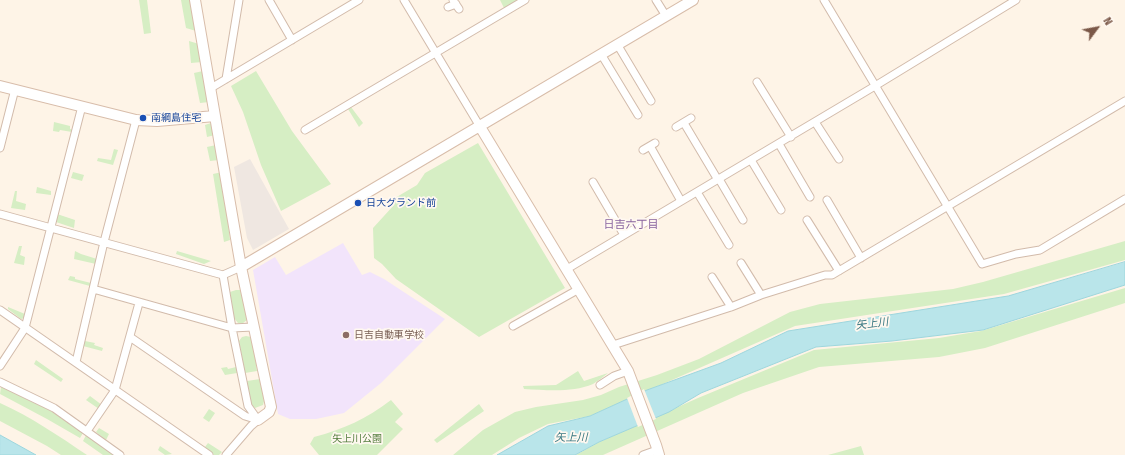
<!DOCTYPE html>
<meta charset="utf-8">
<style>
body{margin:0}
#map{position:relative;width:1125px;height:455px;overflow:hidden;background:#fef4e7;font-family:"Fira Sans Condensed",sans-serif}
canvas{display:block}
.north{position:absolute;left:1077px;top:8px;width:40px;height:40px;-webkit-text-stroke:3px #fff8f0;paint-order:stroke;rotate:58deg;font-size:11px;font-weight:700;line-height:16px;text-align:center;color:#7b5848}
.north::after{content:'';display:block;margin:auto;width:14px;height:18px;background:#7b5848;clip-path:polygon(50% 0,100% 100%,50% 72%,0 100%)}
</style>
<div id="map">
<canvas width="1125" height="455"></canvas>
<div class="north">N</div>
</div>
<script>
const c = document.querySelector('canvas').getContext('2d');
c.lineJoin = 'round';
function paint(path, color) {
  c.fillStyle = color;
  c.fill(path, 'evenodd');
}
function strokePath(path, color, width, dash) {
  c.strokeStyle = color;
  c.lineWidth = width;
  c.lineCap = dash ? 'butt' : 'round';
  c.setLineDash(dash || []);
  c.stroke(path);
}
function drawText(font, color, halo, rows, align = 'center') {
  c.font = font + ' "Fira Sans Condensed","Noto Sans JP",sans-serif';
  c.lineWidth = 3.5;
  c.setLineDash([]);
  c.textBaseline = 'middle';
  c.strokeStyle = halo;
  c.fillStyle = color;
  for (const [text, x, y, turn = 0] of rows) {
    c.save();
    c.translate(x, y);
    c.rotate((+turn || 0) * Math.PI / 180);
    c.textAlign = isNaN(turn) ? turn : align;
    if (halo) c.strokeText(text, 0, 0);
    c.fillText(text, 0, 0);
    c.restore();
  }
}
paint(new Path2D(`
 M 250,159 L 289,229 L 253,250 L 247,238 L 234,167 Z`), '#efe7e1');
paint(new Path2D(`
 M 343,243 L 362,275 L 370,272 L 384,279 L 445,319 L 381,383 L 344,413 L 316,419 L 290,419 L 278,414 L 253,270 L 275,257 L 286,275 Z`), '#f2e4fb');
paint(new Path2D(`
 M 139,0 L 147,0 L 151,33 L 144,34 Z
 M 181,0 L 191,0 L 196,31 L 186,28 Z
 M 500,0 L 518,0 L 504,8 Z
 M 189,41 L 199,44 L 202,62 L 191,63 Z
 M 203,71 L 209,102 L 200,103 L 194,73 Z
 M 256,71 L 292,131 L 331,184 L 281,211 L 261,165 L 243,112 L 231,86 Z
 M 351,107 L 363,123 L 359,127 L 348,109 Z
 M 54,122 L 70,126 L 70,129 L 73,130 L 72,132 L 60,130 L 59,132 L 53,131 Z
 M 211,123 L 214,125 L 215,135 L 207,137 L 205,125 Z
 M 478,143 L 565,288 L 479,337 L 396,279 L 382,264 L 374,258 L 373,228 L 394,205 L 395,198 L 417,185 L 425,173 Z
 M 216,145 L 219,160 L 210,161 L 207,147 Z
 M 114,149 L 118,150 L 113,165 L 97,161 L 98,158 L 111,160 Z
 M 73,172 L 84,175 L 82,181 L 71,178 Z
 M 222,172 L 230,240 L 224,242 L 213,174 Z
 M 37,187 L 51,191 L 51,195 L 36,193 Z
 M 15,191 L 17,191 L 16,201 L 26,204 L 25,210 L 11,208 Z
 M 57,214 L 75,220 L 74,228 L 56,222 Z
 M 1125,241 L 1125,260 L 1004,294 L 795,326 L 590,416 L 548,424 L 519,438 L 492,455 L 453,455 L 483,430 L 515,412 L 536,407 L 583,400 L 601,395 L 619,387 L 657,375 L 699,359 L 790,312 L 820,304 L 953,289 L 983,282 Z
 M 19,246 L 22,246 L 20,255 L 25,257 L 24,265 L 14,263 Z
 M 75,251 L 81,254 L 97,259 L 96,264 L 74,259 Z
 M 177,251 L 211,261 L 204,264 L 176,254 Z
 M 70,276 L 75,277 L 75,279 L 91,283 L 90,286 L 68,280 Z
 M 1125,288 L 1125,303 L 985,348 L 939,357 L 819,367 L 743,393 L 603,455 L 576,455 L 599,442 L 698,398 L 814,350 L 939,338 L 981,331 Z
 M 236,290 L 242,290 L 247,316 L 247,320 L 243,323 L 238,323 L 234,318 L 230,292 Z
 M 8,307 L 25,314 L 24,318 L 21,319 L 8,309 Z
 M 246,336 L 251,337 L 253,341 L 257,371 L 245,373 L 239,341 L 242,337 Z
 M 85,341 L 95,343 L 94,345 L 103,348 L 102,351 L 83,346 Z
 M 36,360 L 63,379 L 61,382 L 34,364 Z
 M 227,367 L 228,369 L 236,367 L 237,373 L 225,375 L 221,368 Z
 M 578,371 L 584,381 L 608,373 C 603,377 598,381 593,384 C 572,393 546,390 524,389 L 523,386 L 556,385 Z
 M 260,379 L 264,401 L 263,405 L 255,408 C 247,402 248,391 247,381 Z
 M 1,387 L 51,411 L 83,433 L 80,438 L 47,419 L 0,394 Z
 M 90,396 L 102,405 L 99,409 L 86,400 Z
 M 391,400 L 403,414 L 395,422 L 403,429 L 377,455 L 319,455 L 310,444 L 314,437 C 344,429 366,419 391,400 Z
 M 0,403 C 31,417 59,436 87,455 L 61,455 L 47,446 L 0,421 Z
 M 479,404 L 484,411 L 437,443 L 434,440 Z
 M 209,409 L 215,413 L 209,422 L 203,418 Z
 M 99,428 L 109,434 L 106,440 L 96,432 Z
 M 86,435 L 115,455 L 103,455 L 83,441 Z
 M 208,443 L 222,452 L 219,455 L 214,455 L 205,447 Z
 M 160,446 L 172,454 L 165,455 L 158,450 Z
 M 861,446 L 864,455 L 828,455 Z`), '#d6eec4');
const water = new Path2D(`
 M 1125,262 L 1125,285 L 983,330 L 892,341 L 816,347 L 701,393 L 669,412 L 599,442 L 575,455 L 497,455 L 548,426 L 590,416 L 647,390 L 721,363 L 788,331 L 1008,296 Z
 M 0,435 L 36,455 L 0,455 Z`);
paint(water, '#b9e5ea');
strokePath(water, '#9ed6dd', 1);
paint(new Path2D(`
 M 644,389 L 656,419 L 638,427 L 627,398 Z`), '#fef4e7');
const street = new Path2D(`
 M 269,0 L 292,40
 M 404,0 L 479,125
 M 453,0 L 459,9
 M 656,0 L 666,16
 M 824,0 L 982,264 L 1016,254 L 1040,250 L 1125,199
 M 448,7 L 456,4
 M 617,44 L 651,101
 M 601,54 L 638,115
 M 226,79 L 239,0
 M 757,82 L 791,137
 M 211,88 L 359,0
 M 815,122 L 839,159
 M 684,123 L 718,180
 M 676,127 L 691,118
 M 305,130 L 525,0
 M 779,144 L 810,197
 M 650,146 L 681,201
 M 0,148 L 15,89
 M 643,150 L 655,143
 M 751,160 L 781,210
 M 719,179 L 743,220
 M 593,182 L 624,235
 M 697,192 L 729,245
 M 827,200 L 861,258
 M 0,214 L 223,275 L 241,267
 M 807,220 L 839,271
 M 741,263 L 761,295
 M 567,269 L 875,86 L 1016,0
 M 223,275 L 232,328 L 248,406 L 258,420
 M 712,277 L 731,307
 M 93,289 L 232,328 L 253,327
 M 0,310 L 209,455
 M 513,326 L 579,289
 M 130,337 L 245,416 L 258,420
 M 613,345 L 731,307 L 761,295 L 825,275 L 832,275 L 1125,101
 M 76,362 L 104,242 L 136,120
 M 0,366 L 25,328 L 82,106
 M 0,382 L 54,408 L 120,455
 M 600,385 L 614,376 L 628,371
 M 87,431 L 115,390 L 139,303
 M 226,455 L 251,426 L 258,420
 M 643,455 L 657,450`);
const secondary = new Path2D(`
 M 195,0 L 241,267 L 271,407 L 269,412 L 258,420
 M 0,86 L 136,120 L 157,121 L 215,116
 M 479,125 L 628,371 L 656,445 L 659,455
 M 241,267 L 693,0`);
strokePath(street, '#d2bbab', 9);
strokePath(secondary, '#d8bdaa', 12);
strokePath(street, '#fff', 7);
strokePath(secondary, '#fff', 10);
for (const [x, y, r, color] of [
 [143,118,4,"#1a4fb4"],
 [358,203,4,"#1a4fb4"],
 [346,335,4,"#8d6e63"]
]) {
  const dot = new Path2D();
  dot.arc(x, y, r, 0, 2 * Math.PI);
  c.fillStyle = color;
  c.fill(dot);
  strokePath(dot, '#fff8f0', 1.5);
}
drawText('10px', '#164399', '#fff8f0', [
 ["南綱島住宅",151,118],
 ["日大グランド前",366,203]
], 'left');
drawText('10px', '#785e54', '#fff8f0', [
 ["日吉自動車学校",354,335]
], 'left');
drawText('10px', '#527c3c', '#fff8f0', [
 ["矢上川公園",357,439]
]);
drawText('11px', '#89649f', '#fff8f0', [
 ["日吉六丁目",631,225]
]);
drawText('italic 11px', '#3a7882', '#fff8f0', [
 ["矢上川",872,324,-7],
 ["矢上川",571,438]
]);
</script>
